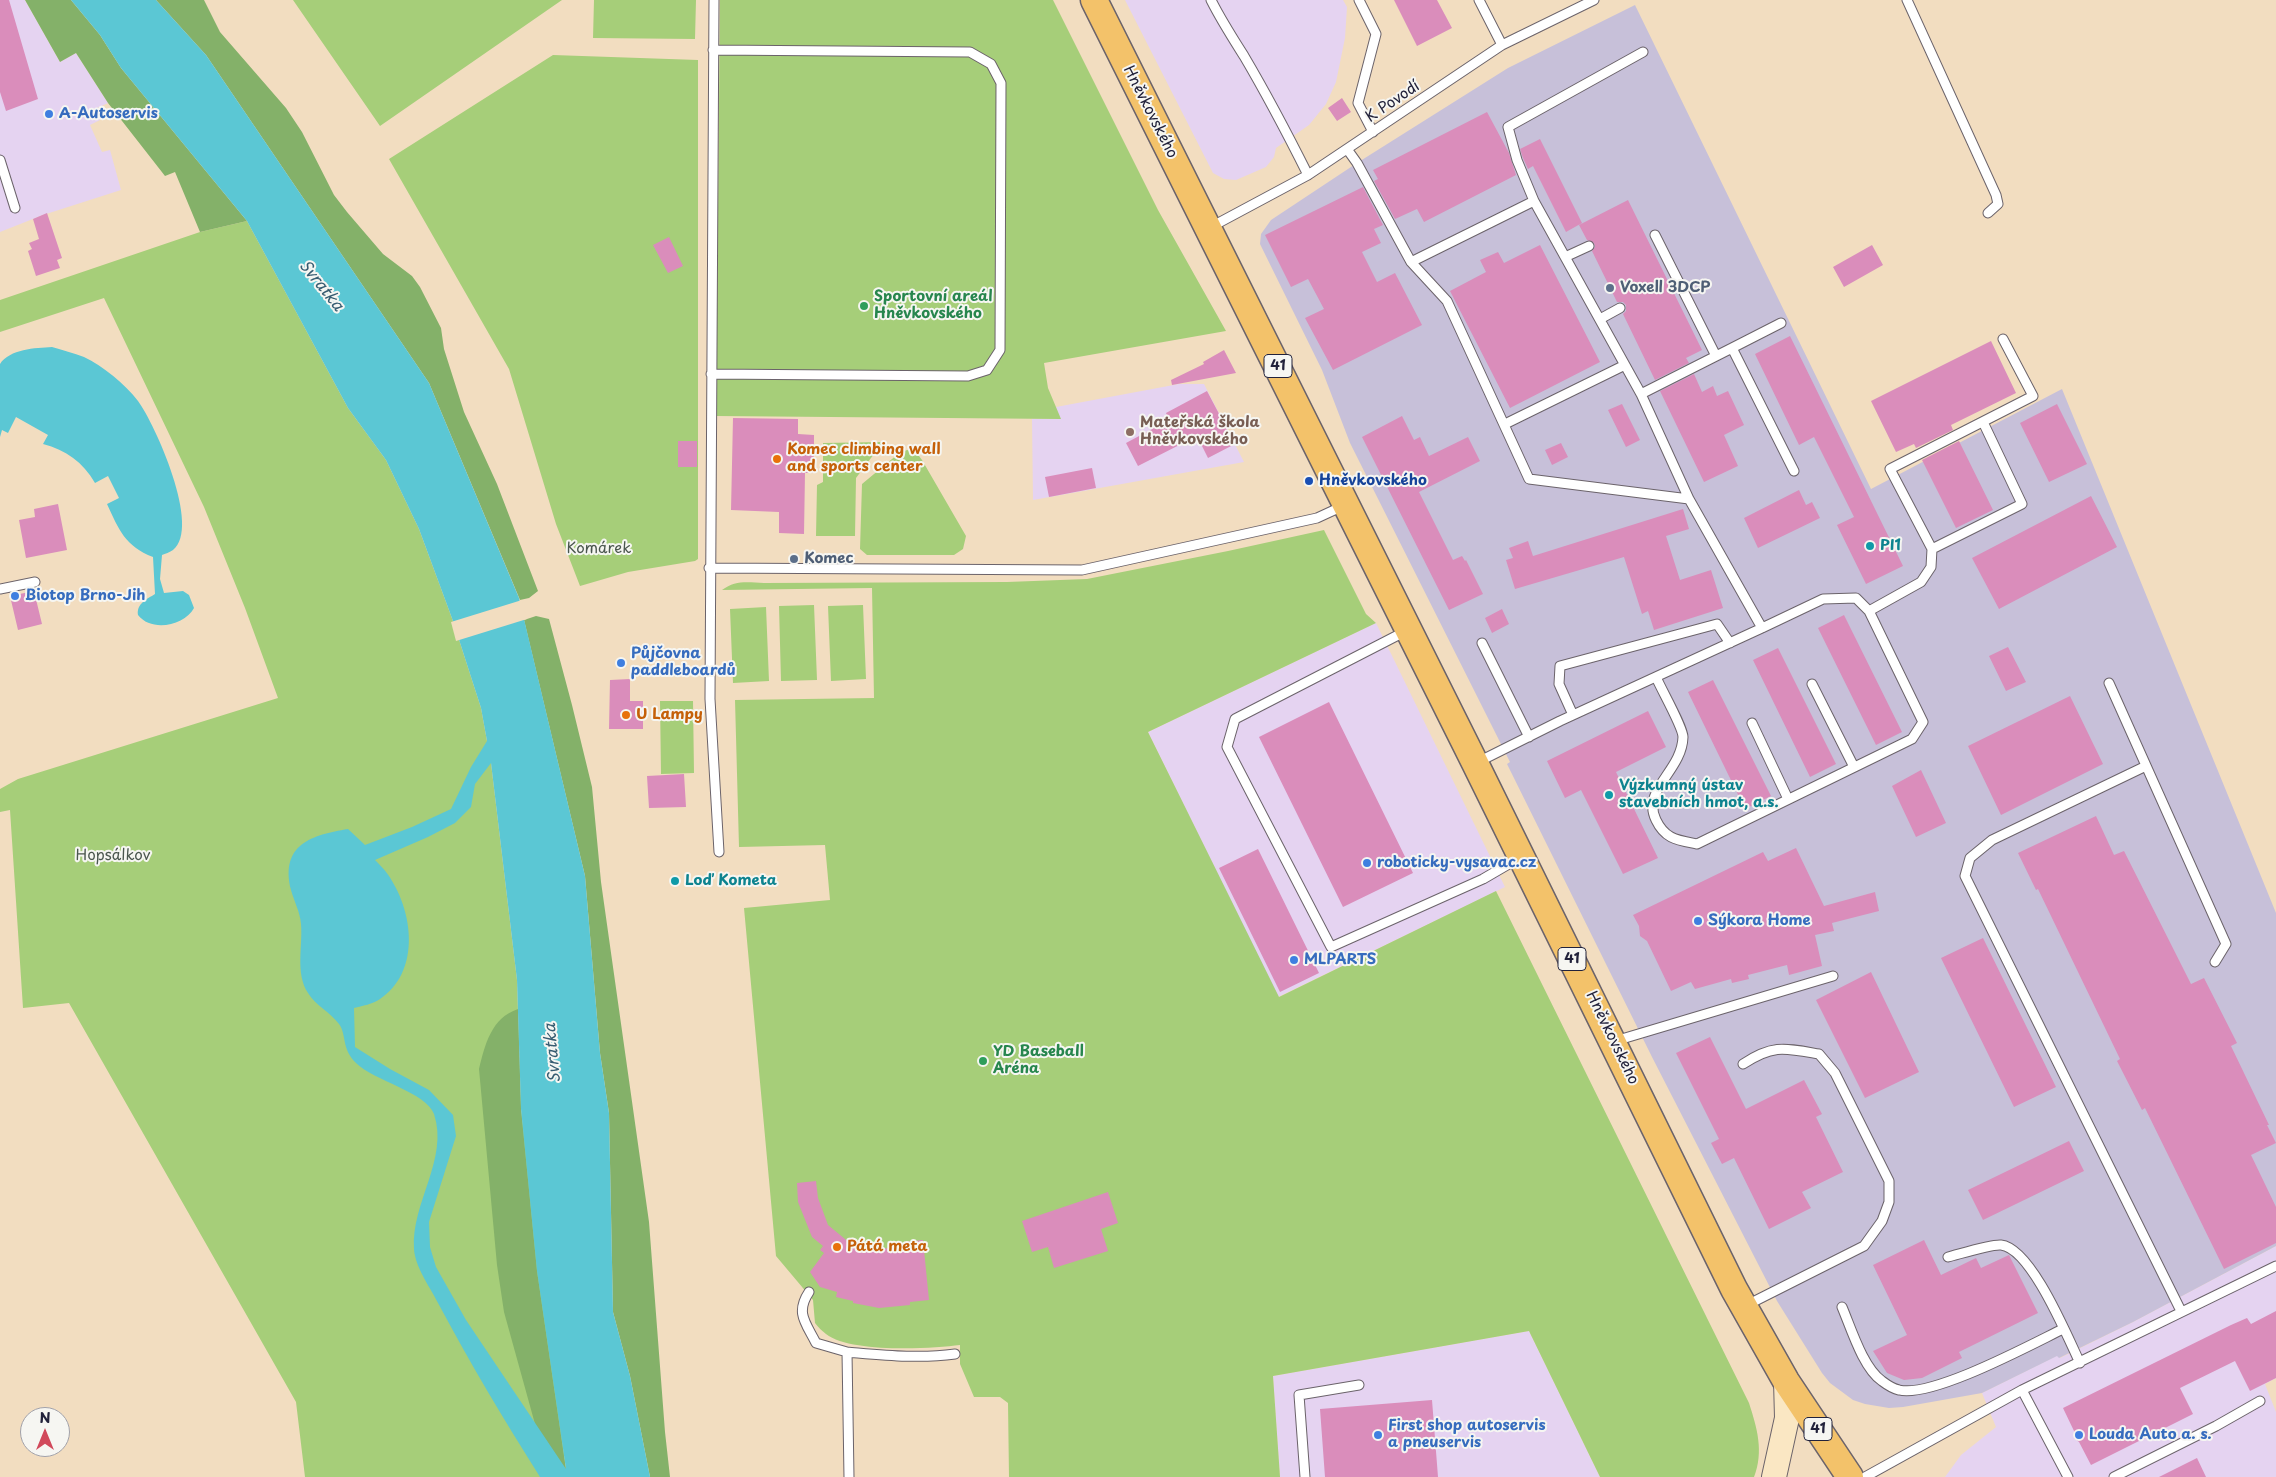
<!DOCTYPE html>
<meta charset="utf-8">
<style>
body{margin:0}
#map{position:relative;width:2276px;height:1477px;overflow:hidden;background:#f2ddc0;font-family:"Playpen Sans",sans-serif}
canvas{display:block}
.north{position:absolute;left:20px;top:1407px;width:50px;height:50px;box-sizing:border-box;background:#f6f6f2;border:1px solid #a1a1a9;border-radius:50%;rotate:0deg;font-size:14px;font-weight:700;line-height:20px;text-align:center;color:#22223b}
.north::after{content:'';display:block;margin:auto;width:18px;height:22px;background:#d1495b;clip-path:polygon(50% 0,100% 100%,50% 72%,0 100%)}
</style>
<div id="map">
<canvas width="2276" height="1477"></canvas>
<div class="north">N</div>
</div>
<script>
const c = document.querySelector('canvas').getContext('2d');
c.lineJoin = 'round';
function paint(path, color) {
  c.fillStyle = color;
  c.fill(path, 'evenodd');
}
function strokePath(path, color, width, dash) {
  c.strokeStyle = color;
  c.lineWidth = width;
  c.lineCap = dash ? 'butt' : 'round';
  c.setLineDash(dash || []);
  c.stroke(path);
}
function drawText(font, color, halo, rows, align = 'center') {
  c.font = font + ' "Playpen Sans",sans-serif';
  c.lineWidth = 4;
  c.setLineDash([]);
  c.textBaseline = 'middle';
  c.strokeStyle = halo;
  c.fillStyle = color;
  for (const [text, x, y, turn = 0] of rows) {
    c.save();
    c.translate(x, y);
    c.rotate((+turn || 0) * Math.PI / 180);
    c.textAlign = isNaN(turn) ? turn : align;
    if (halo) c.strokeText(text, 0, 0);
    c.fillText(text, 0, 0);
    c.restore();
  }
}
paint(new Path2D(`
 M 0,0 L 25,0 L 60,62 L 76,53 L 108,103 L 97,108 L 100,120 L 90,125 L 102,152 L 110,150 L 121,190 L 43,215 L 0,232 Z
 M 1125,0 L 1343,0 L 1347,7 L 1345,38 L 1336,82 L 1326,104 L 1309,125 L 1276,148 L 1274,157 L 1266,167 L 1236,180 L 1224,179 L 1213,173 Z
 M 1179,384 L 1204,384 L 1244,462 L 1033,500 L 1032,419 L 1060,419 L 1056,407 Z
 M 1376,623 L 1505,887 L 1278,997 L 1148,732 Z
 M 2276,1246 L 2276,1378 L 2265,1384 L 2276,1412 L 2276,1477 L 1945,1477 L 1961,1455 L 1996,1427 L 1982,1393 L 2058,1355 L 2060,1358 L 2133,1322 Z
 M 1529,1331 L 1600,1477 L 1280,1477 L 1273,1376 Z`), '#e5d3f1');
paint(new Path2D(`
 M 1635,5 L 1871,489 L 2062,389 L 2276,913 L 2276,1246 L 2133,1322 L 2059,1358 L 2057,1356 L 1982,1393 L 1903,1407 L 1889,1408 L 1865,1404 L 1853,1400 L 1830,1383 L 1822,1373 L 1777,1301 L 1652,1057 L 1507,764 L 1510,762 L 1350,443 L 1322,370 L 1260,244 L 1261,234 L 1271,220 L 1357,163 L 1508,68 Z`), '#c7c0d9');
paint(new Path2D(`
 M 293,0 L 562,0 L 380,126 Z
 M 594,0 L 696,0 L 695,39 L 593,38 Z
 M 720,0 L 1053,0 L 1158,210 L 1226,331 L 1044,363 L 1048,388 L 1061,419 L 716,416 Z
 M 553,55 L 698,60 L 698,559 L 695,561 L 628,572 L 580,586 L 556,524 L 509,369 L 389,159 Z
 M 247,221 L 348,408 L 386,460 L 419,529 L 453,621 L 481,708 L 491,763 L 517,980 L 521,1109 L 567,1477 L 305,1477 L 296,1402 L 69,1003 L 23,1008 L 10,810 L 0,812 L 0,789 L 18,779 L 278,698 L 245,608 L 204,507 L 104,298 L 0,332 L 0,300 L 200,232 Z
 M 883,442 L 856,478 L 855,536 L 816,536 L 817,485 L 823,482 L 823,443 Z
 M 907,450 L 916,452 L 922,460 L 966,536 L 963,549 L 954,555 L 867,555 L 860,549 L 862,484 L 898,454 Z
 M 1324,530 L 1366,614 L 1376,623 L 1148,732 L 1279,997 L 1496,891 L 1749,1403 C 1757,1428 1764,1451 1754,1477 L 1600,1477 L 1529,1331 L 1273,1376 L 1280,1477 L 1009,1477 L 1008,1403 L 1000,1397 L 974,1397 L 960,1364 L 960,1345 C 930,1349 850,1353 826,1334 C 822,1331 818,1327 815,1323 L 813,1300 L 776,1256 L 744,908 L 830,900 L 825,845 L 739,847 L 735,700 L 874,698 L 872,588 L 722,590 C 735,580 747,582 764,583 L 1007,582 L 1087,579 L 1228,551 Z
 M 814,605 L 817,680 L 781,681 L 779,606 Z
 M 863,605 L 866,679 L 831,681 L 828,606 Z
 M 766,607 L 769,681 L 733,683 L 730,609 Z
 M 660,701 L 693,701 L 694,773 L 661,774 Z`), '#a6ce79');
paint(new Path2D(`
 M 25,0 L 71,0 L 100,35 L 121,68 L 247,221 L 200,232 L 175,172 L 165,176 L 108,103 L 76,53 L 60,62 Z
 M 156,0 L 204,0 L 220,32 L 286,108 L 302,132 L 334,195 L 347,212 L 383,254 L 412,276 L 420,287 L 441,328 L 444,349 L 464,412 L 497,484 L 538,591 L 529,598 L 520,600 L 429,383 L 206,55 Z
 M 536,616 L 549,619 L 572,705 L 592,787 L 601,882 L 649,1222 L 665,1432 L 670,1477 L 650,1477 L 630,1376 L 613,1312 L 609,1113 L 600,1053 L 585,876 L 524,620 Z
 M 518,1009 L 521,1109 L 537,1271 L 566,1470 L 535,1424 L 504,1312 L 497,1265 L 479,1069 C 485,1045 491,1018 518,1009 Z`), '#84b169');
paint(new Path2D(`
 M 71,0 L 156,0 L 206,55 L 429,383 L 519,598 L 585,876 L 600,1053 L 609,1113 L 613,1312 L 630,1376 L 650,1477 L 540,1477 C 504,1420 470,1363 438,1303 C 430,1287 415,1267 414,1249 C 411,1203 449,1159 434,1114 C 426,1092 374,1081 356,1063 C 341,1048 347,1035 339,1024 C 330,1012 315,1005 308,993 C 295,973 303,946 301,924 C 300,912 294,901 291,890 C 280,844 312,835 348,829 L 365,845 L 412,827 L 451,809 L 471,767 L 487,741 L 481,708 L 453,621 L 419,529 L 386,460 L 348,408 L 247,221 L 121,68 L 100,35 ZM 491,763 L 517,980 L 521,1109 L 537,1271 L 566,1469 L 466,1320 L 436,1267 L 430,1247 L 429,1222 L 456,1136 L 453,1115 L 429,1090 L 390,1069 L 355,1047 L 354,1008 C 362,1006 373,1004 380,999 C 419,973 414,917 392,881 C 388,873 381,866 375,860 L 428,837 L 455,823 L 471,807 L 475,784 Z
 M 52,347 C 62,350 74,353 84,357 C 103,366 125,384 138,401 C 155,424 202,528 173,550 C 170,552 165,554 162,555 L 160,579 L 164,593 L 183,591 L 189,595 L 194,608 C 185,625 152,633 138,615 C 136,604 147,599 155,594 L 153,557 C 125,546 119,530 107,504 L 119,498 L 108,476 L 95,483 C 83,462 66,450 43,444 L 48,435 L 16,417 L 8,433 L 2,430 L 0,437 L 0,364 C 10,349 35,348 52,347 Z`), '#5bc7d4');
paint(new Path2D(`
 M 522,600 L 527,619 L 456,641 L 451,622 Z`), '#f2ddc0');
paint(new Path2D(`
 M 0,0 L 9,0 L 38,99 L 6,111 L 0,92 Z
 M 1394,0 L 1437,0 L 1452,28 L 1417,46 Z
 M 1342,98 L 1351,112 L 1337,121 L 1328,108 Z
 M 1487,112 L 1509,153 L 1516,175 L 1424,222 L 1417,209 L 1395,219 L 1374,181 L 1378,179 L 1373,170 Z
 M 1540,139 L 1582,223 L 1566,232 L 1533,166 L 1528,169 L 1523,158 L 1520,149 Z
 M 1363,187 L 1383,225 L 1374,229 L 1381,243 L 1362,252 L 1377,282 L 1395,273 L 1422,325 L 1333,370 L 1305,318 L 1324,309 L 1308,279 L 1291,287 L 1265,235 Z
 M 1628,200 L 1702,350 L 1686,358 L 1689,363 L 1655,380 L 1623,314 L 1626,311 L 1626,305 L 1623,302 L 1617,302 L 1592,251 L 1595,247 L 1594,243 L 1587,240 L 1579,225 Z
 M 47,213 L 62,258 L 57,260 L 60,268 L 36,276 L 28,251 L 32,249 L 29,243 L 39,239 L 33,219 Z
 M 669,237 L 683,266 L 668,273 L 653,245 Z
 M 1540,245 L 1600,362 L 1510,408 L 1450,291 L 1486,272 L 1480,260 L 1498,252 L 1504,263 Z
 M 1872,245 L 1883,265 L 1844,287 L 1833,267 Z
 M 1790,336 L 1903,566 L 1866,584 L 1837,525 L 1854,517 L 1814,437 L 1799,445 L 1755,354 Z
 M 1991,341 L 2016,393 L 1951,425 L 1953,430 L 1916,448 L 1914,444 L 1896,452 L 1871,401 Z
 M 1224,350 L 1236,373 L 1172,385 L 1171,380 L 1204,364 L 1203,362 Z
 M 1694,374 L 1702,392 L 1713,386 L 1717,396 L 1728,391 L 1744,425 L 1724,435 L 1738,466 L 1704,482 L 1660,391 Z
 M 1207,391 L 1235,444 L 1208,458 L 1197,436 L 1138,466 L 1126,443 L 1169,420 L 1166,413 Z
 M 1622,404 L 1640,440 L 1626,447 L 1608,410 Z
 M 2057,404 L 2087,464 L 2049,482 L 2020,423 Z
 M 1402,416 L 1414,440 L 1420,437 L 1429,456 L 1468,437 L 1480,461 L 1419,492 L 1453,560 L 1462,556 L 1465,561 L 1466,560 L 1483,594 L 1449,610 L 1362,437 Z
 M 733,418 L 798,419 L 798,434 L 814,435 L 814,473 L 805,473 L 804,534 L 779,533 L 779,512 L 731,510 Z
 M 678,441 L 697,441 L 697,467 L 678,467 Z
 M 1959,441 L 1993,510 L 1956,528 L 1922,460 Z
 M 1561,443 L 1568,457 L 1552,465 L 1545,450 Z
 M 1092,468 L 1096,488 L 1049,497 L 1045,477 Z
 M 1799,490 L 1806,505 L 1812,502 L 1820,518 L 1758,548 L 1744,518 Z
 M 2091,496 L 2117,547 L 1999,609 L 1972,558 Z
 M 58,504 L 67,550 L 26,558 L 19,520 L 35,517 L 34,509 Z
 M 1683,509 L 1689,529 L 1666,536 L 1680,580 L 1711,570 L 1723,608 L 1654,630 L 1648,611 L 1642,614 L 1624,557 L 1515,589 L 1506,560 L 1513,558 L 1509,548 L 1528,541 L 1533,556 Z
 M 34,591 L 42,624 L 18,630 L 10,596 Z
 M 1502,609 L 1509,624 L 1492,633 L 1485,618 Z
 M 1844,615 L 1902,732 L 1876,745 L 1818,628 Z
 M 2008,647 L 2026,682 L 2006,691 L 1989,656 Z
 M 1778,648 L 1836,764 L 1810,777 L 1753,660 Z
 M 630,679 L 630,701 L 643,701 L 643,729 L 609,729 L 610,680 Z
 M 1713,680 L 1771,796 L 1745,809 L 1688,692 Z
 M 2070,696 L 2103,764 L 2001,815 L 1968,746 Z
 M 1329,702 L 1413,873 L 1343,907 L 1259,737 Z
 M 1648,711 L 1666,747 L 1616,772 L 1658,858 L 1623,874 L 1581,790 L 1565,798 L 1547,761 Z
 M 1921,770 L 1946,823 L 1916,837 L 1892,786 Z
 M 684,774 L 686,807 L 649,808 L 647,776 Z
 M 2096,816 L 2114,855 L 2124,851 L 2191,984 L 2204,978 L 2237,1043 L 2231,1046 L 2269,1125 L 2267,1125 L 2276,1143 L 2251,1155 L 2276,1207 L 2276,1243 L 2224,1269 L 2145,1108 L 2142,1110 L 2117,1061 L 2120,1059 L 2038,889 L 2036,890 L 2018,853 Z
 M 1796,848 L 1824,906 L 1875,892 L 1879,911 L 1832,923 L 1834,931 L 1815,935 L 1822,966 L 1789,975 L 1787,965 L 1748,975 L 1749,979 L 1732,983 L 1731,979 L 1695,989 L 1691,982 L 1671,991 L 1647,941 L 1640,936 L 1639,926 L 1633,915 L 1763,852 L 1768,861 Z
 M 1258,849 L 1319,973 L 1280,992 L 1219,868 Z
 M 1983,938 L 2056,1087 L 2014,1107 L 1941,958 Z
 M 1871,972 L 1919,1072 L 1865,1098 L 1816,1000 Z
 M 1710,1037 L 1746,1109 L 1804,1080 L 1822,1114 L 1816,1117 L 1843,1172 L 1802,1192 L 1811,1208 L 1769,1229 L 1734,1158 L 1722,1164 L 1711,1143 L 1719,1139 L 1676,1053 Z
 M 2069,1141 L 2084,1171 L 1983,1220 L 1968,1190 Z
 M 816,1181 L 818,1198 L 828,1225 L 851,1244 L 881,1249 L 904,1246 L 904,1242 L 923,1240 L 929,1300 L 910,1302 L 910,1305 L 879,1308 L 853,1303 L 853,1301 L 836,1297 L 837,1292 L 820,1287 L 810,1272 L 824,1253 L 820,1250 L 823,1246 L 812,1237 L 798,1202 L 797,1183 Z
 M 1108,1192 L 1118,1223 L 1101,1229 L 1108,1251 L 1054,1268 L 1048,1247 L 1032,1252 L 1022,1221 Z
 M 1924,1240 L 1941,1275 L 1976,1258 L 1981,1268 L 2009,1255 L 2038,1313 L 1959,1352 L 1962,1358 L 1922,1378 L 1904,1380 L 1887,1373 L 1873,1351 L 1907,1335 L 1873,1265 Z
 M 2276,1311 L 2276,1378 L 2250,1391 L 2235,1361 L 2180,1388 L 2193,1414 L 2091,1465 L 2079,1442 L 2074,1438 L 2074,1431 L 2063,1408 L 2231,1325 L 2247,1318 L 2251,1324 Z
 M 1432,1400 L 1438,1477 L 1325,1477 L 1320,1409 Z
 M 2197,1458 L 2206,1477 L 2159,1477 Z`), '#da8dbb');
const lane = new Path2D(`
 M 714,0 L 710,699 L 719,852
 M 1211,0 C 1221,20 1232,37 1244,56 C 1267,95 1288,135 1308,175
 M 1359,0 L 1376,34 L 1358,103 L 1373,132
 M 1479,0 L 1502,45
 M 1907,0 L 1996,195 L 1998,204 L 1988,213
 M 1347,149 L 1357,163 L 1411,262 L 1447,301 L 1529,479 L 1689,499 L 1762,628 L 1560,721 L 1476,763
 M 0,160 L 15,208
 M 1534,201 L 1517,160 L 1508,127 L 1643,52
 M 1209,228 L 1308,175 L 1502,45 L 1594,0
 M 1655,235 L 1716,356
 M 1565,257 L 1589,246
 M 1411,262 L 1534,201 L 1641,394 L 1689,499
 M 1600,319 L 1620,308
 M 1732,348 L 1781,323
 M 711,374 L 968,376 L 987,370 L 1000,350 L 1001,83 L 991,64 L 970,52 L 713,50
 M 1641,394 L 1732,348 L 1794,471
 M 1505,424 L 1625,365
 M 1932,549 L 1890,469 L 2033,396 L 2003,339
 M 709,568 L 1082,570 L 1317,518 L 1343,506
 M 0,589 L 35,582
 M 1762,628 L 1823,599 L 1856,598 L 1869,611 L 1921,582 L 1931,567 L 1932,549 L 2022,504 L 1983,422
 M 1406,631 L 1235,719 L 1227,747 L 1331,947 L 1483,879 L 1519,858
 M 1482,643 L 1529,737
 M 1656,677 C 1661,689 1683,727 1683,737 C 1682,771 1641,790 1656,820 C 1665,839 1677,840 1697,844 L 1912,739 L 1923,722 L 1869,611
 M 2109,683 L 2226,944 L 2215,962
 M 1812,684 L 1854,767
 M 1573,715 L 1559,684 L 1560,666 L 1717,624 L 1730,643
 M 1752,723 L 1788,799
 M 2146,766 L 1992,840 L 1970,858 L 1965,876 L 2181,1311
 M 1615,1041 L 1833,976
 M 1743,1064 C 1773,1044 1785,1048 1819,1054 L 1835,1073 L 1889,1181 L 1889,1202 L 1882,1221 L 1864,1246 L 1747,1305
 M 1948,1257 C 1960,1254 1991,1244 2001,1245 C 2031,1248 2067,1336 2080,1363
 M 809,1292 C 795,1313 806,1323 816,1343 L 847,1352 L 849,1477
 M 1842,1307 C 1851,1328 1863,1368 1882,1381 C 1886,1384 1894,1389 1899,1390 C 1932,1398 2030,1345 2063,1329
 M 847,1352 C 883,1355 919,1359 955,1354
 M 2022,1390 L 2068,1477
 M 1305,1477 L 1299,1395 L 1359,1385
 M 1865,1477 L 2022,1390 L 2276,1266
 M 2114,1477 L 2216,1426 L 2260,1401`);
const secondary = new Path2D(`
 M 1774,1477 L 1787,1418 L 1786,1381`);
const primary = new Path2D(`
 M 1094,0 L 1475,763 L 1734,1289 L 1786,1381 L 1850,1477`);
strokePath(lane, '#6b636a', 11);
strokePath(secondary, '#6b636a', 26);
strokePath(primary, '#6b636a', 29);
strokePath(lane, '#fff', 9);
strokePath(secondary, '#fae7c3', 24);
strokePath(primary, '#f3c26a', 26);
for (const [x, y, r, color] of [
 [49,114,5,"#3f7fe0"],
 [1610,288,5,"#5c6f8a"],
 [864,306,5,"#2e9e5b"],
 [1130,432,5,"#8d6e63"],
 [777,459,5,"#e8710a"],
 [1309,481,5,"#1a4fb4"],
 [1870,546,5,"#0f9aa8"],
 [794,559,5,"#5c6f8a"],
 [15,596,5,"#3f7fe0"],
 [621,663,5,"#3f7fe0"],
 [626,715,5,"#e8710a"],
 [1609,795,5,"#0f9aa8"],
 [1367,863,5,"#3f7fe0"],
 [675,881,5,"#0f9aa8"],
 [1698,921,5,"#3f7fe0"],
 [1294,960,5,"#3f7fe0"],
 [983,1061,5,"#2e9e5b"],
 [837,1247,5,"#e8710a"],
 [1378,1435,5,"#3f7fe0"],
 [2079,1435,5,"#3f7fe0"]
]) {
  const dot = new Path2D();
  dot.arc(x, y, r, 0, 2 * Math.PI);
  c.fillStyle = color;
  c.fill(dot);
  strokePath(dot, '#f6f6f2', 2);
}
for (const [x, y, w] of [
 [1278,366,28],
 [1572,959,28],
 [1818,1429,28]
]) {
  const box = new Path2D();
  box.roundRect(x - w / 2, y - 11.5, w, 23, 4);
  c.fillStyle = '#f6f6f2';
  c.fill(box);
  strokePath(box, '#22223b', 1);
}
drawText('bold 14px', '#22223b', null, [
 ["41",1278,366],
 ["41",1572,959],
 ["41",1818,1429]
]);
drawText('15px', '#22223b', '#f6f6f2', [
 ["K Povodí",1393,102,-34],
 ["Hněvkovského",1150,112,63],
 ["Hněvkovského",1612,1038,64]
]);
drawText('bold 15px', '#366cbe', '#f6f6f2', [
 ["A-Autoservis",59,114],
 ["Biotop Brno-Jih",25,596],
 ["Půjčovna",631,654],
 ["paddleboardů",631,671],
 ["roboticky-vysavac.cz",1377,863],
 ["Sýkora Home",1708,921],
 ["MLPARTS",1304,960],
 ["First shop autoservis",1388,1426],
 ["a pneuservis",1388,1443],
 ["Louda Auto a. s.",2089,1435]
], 'left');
drawText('bold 15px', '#4e5e75', '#f6f6f2', [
 ["Voxell 3DCP",1620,288],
 ["Komec",804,559]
], 'left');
drawText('bold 15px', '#27864d', '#f6f6f2', [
 ["Sportovní areál",874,297],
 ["Hněvkovského",874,314],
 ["YD Baseball",993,1052],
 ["Aréna",993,1069]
], 'left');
drawText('bold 15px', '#785e54', '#f6f6f2', [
 ["Mateřská škola",1140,423],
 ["Hněvkovského",1140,440]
], 'left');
drawText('bold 15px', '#c56008', '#f6f6f2', [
 ["Komec climbing wall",787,450],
 ["and sports center",787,467],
 ["U Lampy",636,715],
 ["Pátá meta",847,1247]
], 'left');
drawText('bold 15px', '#164399', '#f6f6f2', [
 ["Hněvkovského",1319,481]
], 'left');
drawText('bold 15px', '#0d838f', '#f6f6f2', [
 ["PI1",1880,546],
 ["Výzkumný ústav",1619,786],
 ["stavebních hmot, a.s.",1619,803],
 ["Loď Kometa",685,881]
], 'left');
drawText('15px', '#4a564e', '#f6f6f2', [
 ["Komárek",599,549],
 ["Hopsálkov",113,856]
]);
drawText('italic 16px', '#365c71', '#f6f6f2', [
 ["Svratka",321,286,51],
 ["Svratka",553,1053,-95]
]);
</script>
